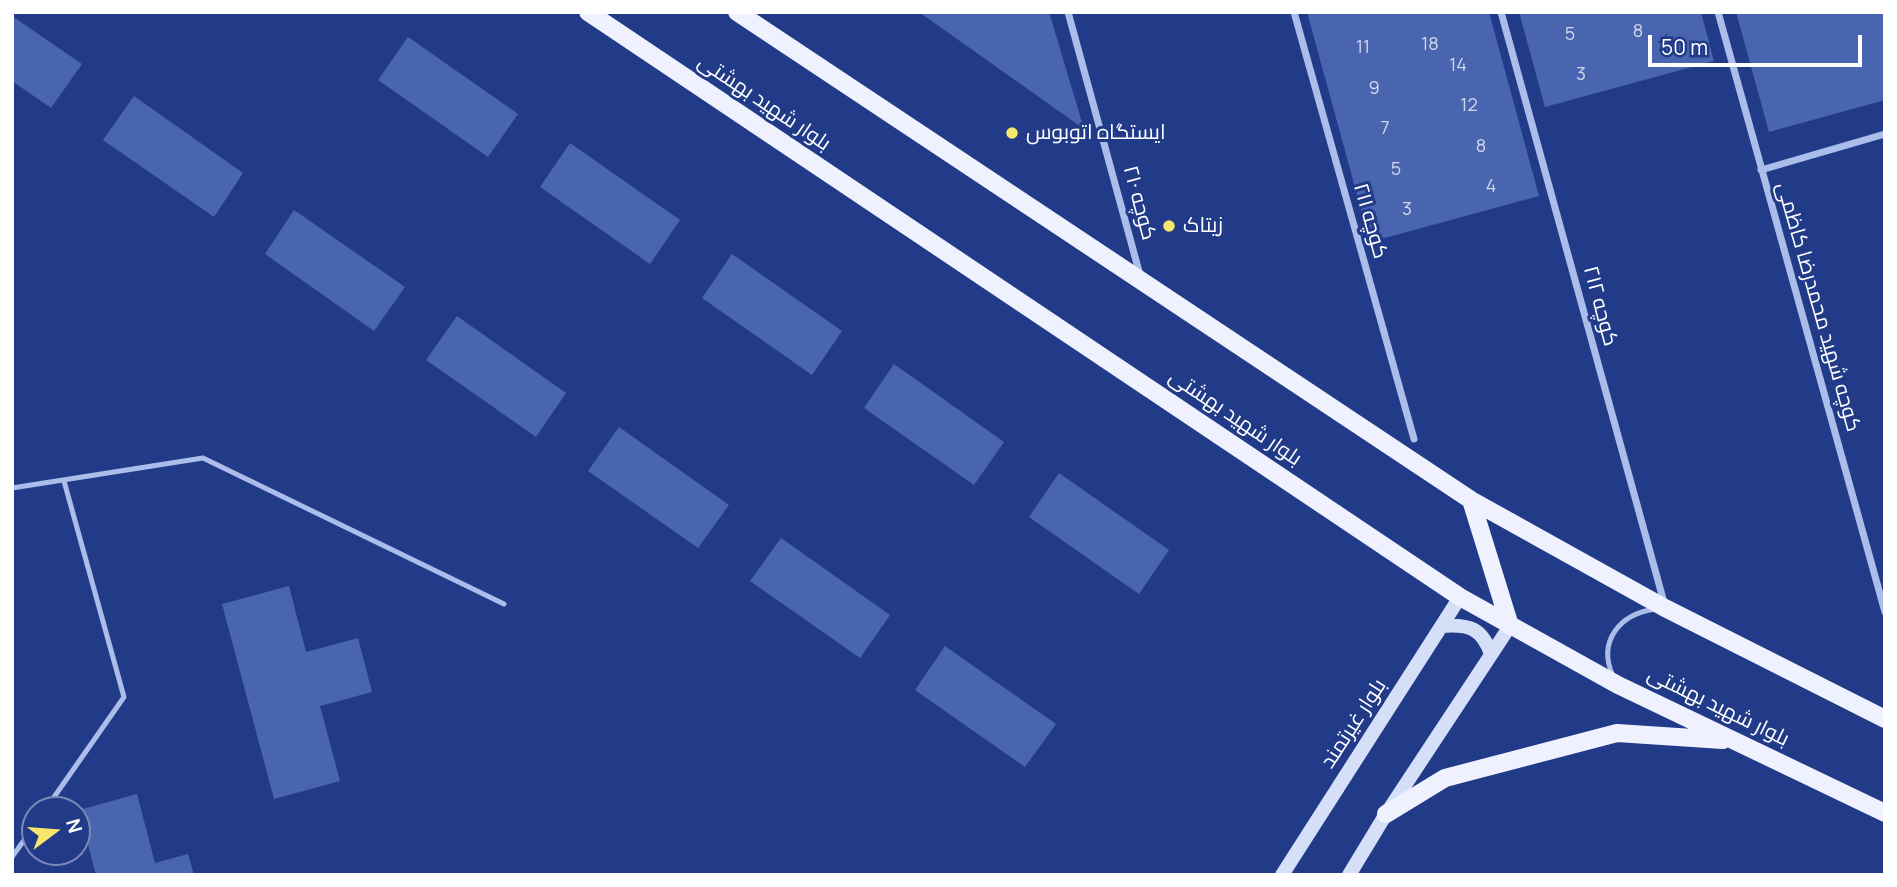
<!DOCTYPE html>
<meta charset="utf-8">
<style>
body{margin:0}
#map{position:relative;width:1897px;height:887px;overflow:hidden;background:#213b88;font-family:Manrope,sans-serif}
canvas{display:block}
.frame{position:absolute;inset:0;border:14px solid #fff;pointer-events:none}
.north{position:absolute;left:21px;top:796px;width:70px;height:70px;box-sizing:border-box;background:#213b88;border:2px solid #7a89b8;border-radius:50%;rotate:74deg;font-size:19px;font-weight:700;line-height:28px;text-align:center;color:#fff}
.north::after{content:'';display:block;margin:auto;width:24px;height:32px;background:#f7e76c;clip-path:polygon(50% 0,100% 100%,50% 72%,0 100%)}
.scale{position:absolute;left:1648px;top:35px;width:214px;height:32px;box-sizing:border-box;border:4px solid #fff;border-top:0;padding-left:9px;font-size:21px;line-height:24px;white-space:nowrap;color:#fff;-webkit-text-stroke:5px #213b88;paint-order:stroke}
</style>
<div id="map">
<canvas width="1897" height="887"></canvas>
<div class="frame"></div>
<div class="north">N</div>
<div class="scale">50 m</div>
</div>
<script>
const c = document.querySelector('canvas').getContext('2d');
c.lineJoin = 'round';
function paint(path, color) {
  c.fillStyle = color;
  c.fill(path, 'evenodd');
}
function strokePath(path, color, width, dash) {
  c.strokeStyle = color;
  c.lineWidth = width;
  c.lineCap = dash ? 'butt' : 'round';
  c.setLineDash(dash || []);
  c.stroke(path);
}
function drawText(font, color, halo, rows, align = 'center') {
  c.font = font + ' Manrope,Cairo,sans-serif';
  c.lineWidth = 6;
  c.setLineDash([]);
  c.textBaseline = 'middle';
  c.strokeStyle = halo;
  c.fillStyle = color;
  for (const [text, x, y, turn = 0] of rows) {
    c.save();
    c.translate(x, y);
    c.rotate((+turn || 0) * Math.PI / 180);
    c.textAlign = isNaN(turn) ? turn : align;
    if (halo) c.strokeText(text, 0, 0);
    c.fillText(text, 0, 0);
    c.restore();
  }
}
paint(new Path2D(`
 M 919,12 L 1049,12 L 1084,129 Z
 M 1307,12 L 1489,12 L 1539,196 L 1370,242 Z
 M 1519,12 L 1701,12 L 1714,61 L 1545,107 Z
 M 1736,12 L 1885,12 L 1885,100 L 1769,132 Z
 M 12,16 L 82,64 L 51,108 L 12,81 Z
 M 408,37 L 518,114 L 488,157 L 378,80 Z
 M 134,96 L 243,173 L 214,217 L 103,140 Z
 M 570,143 L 680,220 L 650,264 L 540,187 Z
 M 294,210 L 405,287 L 374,331 L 265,254 Z
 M 732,254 L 842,331 L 812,375 L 702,298 Z
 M 457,316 L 566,393 L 536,437 L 426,360 Z
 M 894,364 L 1004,442 L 974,485 L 864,408 Z
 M 619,427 L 729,505 L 698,548 L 588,471 Z
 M 1059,473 L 1169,550 L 1139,594 L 1029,517 Z
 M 781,538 L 890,615 L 860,658 L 750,581 Z
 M 289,586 L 306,652 L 358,638 L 372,692 L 320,706 L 340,781 L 274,799 L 222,604 Z
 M 945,646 L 1056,724 L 1025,767 L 915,690 Z
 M 137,794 L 155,863 L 188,854 L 194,875 L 96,875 L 79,810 Z`), '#4965b0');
strokePath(new Path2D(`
 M 12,488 L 203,458 L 504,604
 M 1613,676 C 1597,641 1620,614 1655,609
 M 45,810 L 124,697 L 64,481
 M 12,857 L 35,825`), '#abbdea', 5);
strokePath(new Path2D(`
 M 1068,12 L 1140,275
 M 1294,12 L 1414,439
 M 1501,12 L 1665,606
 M 1718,12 L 1885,612
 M 1761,170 L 1885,134`), '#abbdea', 7);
strokePath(new Path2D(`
 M 1442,626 C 1469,624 1482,628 1491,654
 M 1282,875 L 1460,597
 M 1349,875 L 1386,814 L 1510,626`), '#d6dff8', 14);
strokePath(new Path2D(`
 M 588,12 L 1460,597 L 1618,685 L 1885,813
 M 737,12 L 1471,500 L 1665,608 L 1885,719
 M 1471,500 L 1510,626
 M 1386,814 L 1445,778 L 1617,733 L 1723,740`), '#eff2fe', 18);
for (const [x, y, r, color] of [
 [1012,133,7,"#f7e76c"],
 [1169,226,7,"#f7e76c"]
]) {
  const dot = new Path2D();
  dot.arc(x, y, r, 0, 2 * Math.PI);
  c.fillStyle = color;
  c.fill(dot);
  strokePath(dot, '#213b88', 2.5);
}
drawText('18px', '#d2d8eb', null, [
 ["8",1638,32],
 ["5",1570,35],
 ["18",1430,45],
 ["11",1363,48],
 ["14",1458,66],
 ["3",1581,75],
 ["9",1374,89],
 ["12",1469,106],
 ["7",1385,129],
 ["8",1481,147],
 ["5",1396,170],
 ["4",1491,187],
 ["3",1407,210]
]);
drawText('21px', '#fff', '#213b88', [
 ["بلوار شهید بهشتی",764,103,34],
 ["کوچه ۲۱۰",1139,203,75],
 ["کوچه ۲۱۱",1370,221,74],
 ["کوچه ۲۱۲",1600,306,75],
 ["کوچه شهید محمدرضا کاظمی",1818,307,74],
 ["بلوار شهید بهشتی",1235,418,34],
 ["بلوار شهید بهشتی",1718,707,26],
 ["بلوار غیرتمند",1354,724,-57]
]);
drawText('21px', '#fff', '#213b88', [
 ["ایستگاه اتوبوس",1026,133],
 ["زیتاک",1183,226]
], 'left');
</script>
